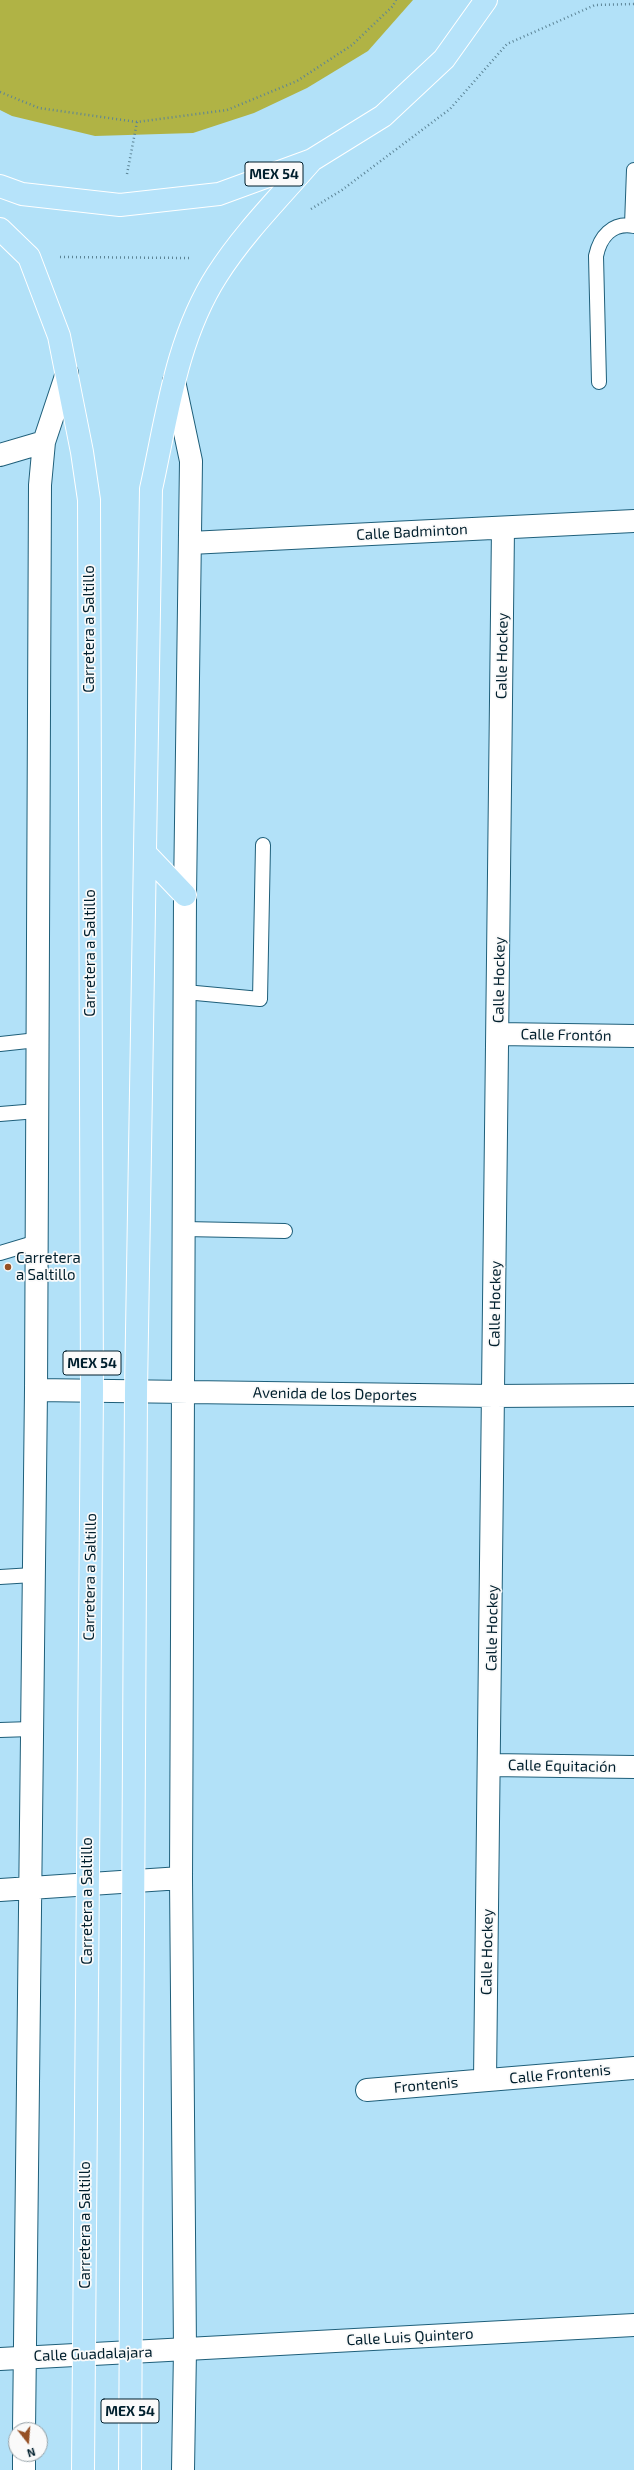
<!DOCTYPE html>
<meta charset="utf-8">
<style>
body{margin:0}
#map{position:relative;width:634px;height:2470px;overflow:hidden;background:#b2e1f8;font-family:"Exo 2",sans-serif}
canvas{display:block}
.north{position:absolute;left:8px;top:2422px;width:40px;height:40px;box-sizing:border-box;background:#fafafa;border:1px solid #96a2a8;border-radius:50%;rotate:163deg;font-size:11px;font-weight:700;line-height:16px;text-align:center;color:#001f2d}
.north::after{content:'';display:block;margin:auto;width:14px;height:18px;background:#965126;clip-path:polygon(50% 0,100% 100%,50% 72%,0 100%)}
</style>
<div id="map">
<canvas width="634" height="2470"></canvas>
<div class="north">N</div>
</div>
<script>
const c = document.querySelector('canvas').getContext('2d');
c.lineJoin = 'round';
function paint(path, color) {
  c.fillStyle = color;
  c.fill(path, 'evenodd');
}
function strokePath(path, color, width, dash) {
  c.strokeStyle = color;
  c.lineWidth = width;
  c.lineCap = dash ? 'butt' : 'round';
  c.setLineDash(dash || []);
  c.stroke(path);
}
function drawText(font, color, halo, rows, align = 'center') {
  c.font = font + ' "Exo 2",sans-serif';
  c.lineWidth = 3.5;
  c.setLineDash([]);
  c.textBaseline = 'middle';
  c.strokeStyle = halo;
  c.fillStyle = color;
  for (const [text, x, y, turn = 0] of rows) {
    c.save();
    c.translate(x, y);
    c.rotate((+turn || 0) * Math.PI / 180);
    c.textAlign = isNaN(turn) ? turn : align;
    if (halo) c.strokeText(text, 0, 0);
    c.fillText(text, 0, 0);
    c.restore();
  }
}
paint(new Path2D(`
 M 0,0 L 413,0 L 368,51 L 307,88 L 254,113 L 193,133 L 95,136 L 12,116 L 0,110 Z`), '#b0b345');
const lane = new Path2D(`
 M 632,225 L 634,170
 M 599,382 L 596,256 C 600,237 612,222 634,226
 M 185,992 L 260,999 L 263,845
 M 0,1044 L 37,1040
 M 0,1114 L 37,1111
 M 184,1229 L 285,1231
 M 0,1253 L 37,1242
 M 0,1577 L 33,1575
 M 0,1730 L 31,1729`);
const street = new Path2D(`
 M 174,381 L 191,461 L 185,895 L 181,1878 L 185,2350 L 183,2470
 M 0,455 L 44,442
 M 190,543 L 634,521
 M 498,1034 L 634,1036
 M 36,1390 L 494,1396 L 634,1395
 M 490,1765 L 634,1767
 M 0,1890 L 181,1878
 M 485,2080 L 503,528
 M 367,2090 L 634,2068
 M 24,2430 L 36,1390 L 40,485 L 44,442 L 67,373
 M 24,2470 L 24,2454`);
const secondary = new Path2D(`
 M 0,2359 L 634,2325`);
const primary = new Path2D(`
 M 0,186 L 22,194 L 120,205 L 219,194 L 312,160 L 383,116 L 444,59 L 486,0
 M 0,229 L 29,257 L 59,336 L 82,452 L 89,500 L 92,1390 L 83,2470
 M 145,853 L 185,895
 M 130,2470 L 136,1391 L 151,489 C 167,417 176,339 217,275 C 243,234 279,198 312,160`);
strokePath(lane, '#1f5f7a', 16);
strokePath(street, '#1f5f7a', 24);
strokePath(secondary, '#1f5f7a', 24);
strokePath(primary, '#fff', 24);
strokePath(new Path2D(`
 M 0,92 L 39,108 L 137,122 L 227,110 L 297,81 L 352,45 L 393,6 L 396,0
 M 127,174 L 137,122
 M 311,209 L 342,190 L 450,109 L 507,44 L 595,5 L 634,4
 M 60,257 L 191,258`), '#5c8496', 2.5, [1, 3]);
strokePath(lane, '#fff', 14);
strokePath(street, '#fff', 22);
strokePath(secondary, '#fff', 22);
strokePath(primary, '#b6e3fa', 22);
for (const [x, y, r, color] of [
 [8,1267,4,"#965126"]
]) {
  const dot = new Path2D();
  dot.arc(x, y, r, 0, 2 * Math.PI);
  c.fillStyle = color;
  c.fill(dot);
  strokePath(dot, '#fafafa', 1.5);
}
for (const [x, y, w] of [
 [274,174,58],
 [92,1363,58],
 [130,2411,58]
]) {
  const box = new Path2D();
  box.roundRect(x - w / 2, y - 12, w, 24, 3);
  c.fillStyle = '#fafafa';
  c.fill(box);
  strokePath(box, '#001f2d', 1);
}
drawText('bold 14px', '#001f2d', null, [
 ["MEX 54",274,174],
 ["MEX 54",92,1363],
 ["MEX 54",130,2411]
]);
drawText('15px', '#001f2d', '#fafafa', [
 ["Calle Badminton",412,532,-3],
 ["Carretera a Saltillo",89,629,-90],
 ["Calle Hockey",502,656,-89],
 ["Carretera a Saltillo",90,953,-90],
 ["Calle Hockey",499,980,-89],
 ["Calle Frontón",566,1035,1],
 ["Calle Hockey",495,1304,-89],
 ["Avenida de los Deportes",335,1394,1],
 ["Carretera a Saltillo",90,1577,-89],
 ["Calle Hockey",492,1628,-89],
 ["Calle Equitación",562,1766,1],
 ["Carretera a Saltillo",87,1901,-90],
 ["Calle Hockey",487,1952,-89],
 ["Calle Frontenis",560,2074,-5],
 ["Frontenis",426,2085,-5],
 ["Carretera a Saltillo",85,2225,-90],
 ["Calle Luis Quintero",410,2337,-3],
 ["Calle Guadalajara",93,2354,-2]
]);
drawText('15px', '#001f2d', '#fafafa', [
 ["Carretera",16,1258],
 ["a Saltillo",16,1275]
], 'left');
</script>
